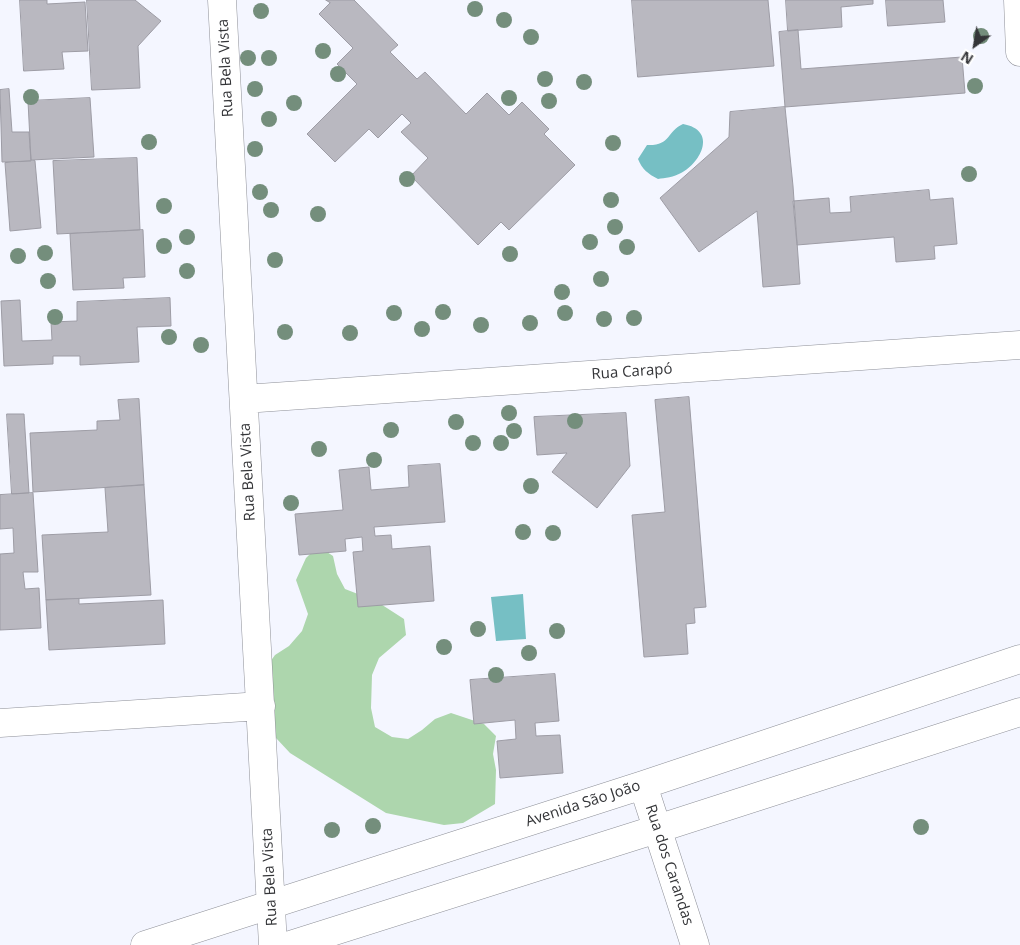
<!DOCTYPE html>
<meta charset="utf-8">
<style>
body{margin:0}
#map{position:relative;width:1020px;height:945px;overflow:hidden;background:#f4f6ff;font-family:"Open Sans",sans-serif}
canvas{display:block}
.north{position:absolute;left:950px;top:20px;width:50px;height:50px;-webkit-text-stroke:4px #fff;paint-order:stroke;rotate:212deg;font-size:14px;font-weight:700;line-height:20px;text-align:center;color:#343538}
.north::after{content:'';display:block;margin:auto;width:18px;height:22px;background:#343538;clip-path:polygon(50% 0,100% 100%,50% 72%,0 100%)}
</style>
<div id="map">
<canvas width="1020" height="945"></canvas>
<div class="north">N</div>
</div>
<script>
const c = document.querySelector('canvas').getContext('2d');
c.lineJoin = 'round';
function paint(path, color) {
  c.fillStyle = color;
  c.fill(path, 'evenodd');
}
function strokePath(path, color, width, dash) {
  c.strokeStyle = color;
  c.lineWidth = width;
  c.lineCap = dash ? 'butt' : 'round';
  c.setLineDash(dash || []);
  c.stroke(path);
}
function drawText(font, color, halo, rows, align = 'center') {
  c.font = font + ' "Open Sans",sans-serif';
  c.lineWidth = 4;
  c.setLineDash([]);
  c.textBaseline = 'middle';
  c.strokeStyle = halo;
  c.fillStyle = color;
  for (const [text, x, y, turn = 0] of rows) {
    c.save();
    c.translate(x, y);
    c.rotate((+turn || 0) * Math.PI / 180);
    c.textAlign = isNaN(turn) ? turn : align;
    if (halo) c.strokeText(text, 0, 0);
    c.fillText(text, 0, 0);
    c.restore();
  }
}
paint(new Path2D(`
 M 318,546 L 333,556 L 337,574 L 345,589 L 376,601 L 404,619 L 406,635 L 379,658 L 372,675 L 371,708 L 375,727 L 392,737 L 408,739 L 422,730 L 435,719 L 451,713 L 484,724 L 496,736 L 493,754 L 496,770 L 495,804 L 463,823 L 444,825 L 386,813 L 290,753 L 276,738 L 270,722 L 265,669 L 275,655 L 289,646 L 302,631 L 308,614 L 296,580 L 306,558 Z`), '#add6ad');
paint(new Path2D(`
 M 683,124 C 717,130 702,162 681,173 C 674,177 665,178 658,179 C 648,174 642,169 638,159 L 647,145 C 671,146 666,132 683,124 Z
 M 523,594 L 526,639 L 496,641 L 491,597 Z`), '#76bfc4');
const building = new Path2D(`
 M 20,0 L 47,0 L 47,4 L 85,2 L 88,51 L 62,52 L 64,69 L 24,71 Z
 M 87,0 L 135,0 L 161,21 L 138,46 L 140,88 L 92,90 Z
 M 326,0 L 354,0 L 398,45 L 390,52 L 417,79 L 425,72 L 466,114 L 487,93 L 509,115 L 522,102 L 549,129 L 544,134 L 575,165 L 509,230 L 501,222 L 478,245 L 411,176 L 428,158 L 401,132 L 411,123 L 402,114 L 378,138 L 369,129 L 335,162 L 307,134 L 357,84 L 337,64 L 353,48 L 319,14 L 330,3 Z
 M 632,0 L 768,0 L 774,66 L 638,77 Z
 M 786,0 L 873,0 L 873,4 L 841,7 L 842,27 L 788,31 Z
 M 886,0 L 943,0 L 945,22 L 888,26 Z
 M 798,30 L 801,69 L 962,57 L 965,93 L 785,107 L 779,32 Z
 M 9,89 L 12,132 L 29,132 L 31,161 L 2,162 L 0,90 Z
 M 90,98 L 94,157 L 31,160 L 28,101 Z
 M 785,107 L 793,186 L 800,284 L 763,287 L 757,211 L 699,252 L 660,198 L 729,137 L 730,112 Z
 M 137,158 L 140,230 L 57,234 L 53,161 Z
 M 35,161 L 41,228 L 10,231 L 5,163 Z
 M 929,190 L 930,200 L 953,198 L 957,244 L 934,246 L 935,259 L 896,262 L 894,237 L 797,245 L 793,201 L 829,198 L 830,213 L 851,212 L 850,197 Z
 M 143,230 L 145,277 L 123,278 L 124,288 L 73,290 L 70,234 Z
 M 170,298 L 171,326 L 137,327 L 139,362 L 80,365 L 80,356 L 53,356 L 53,364 L 4,366 L 1,301 L 20,300 L 22,341 L 52,340 L 51,322 L 77,321 L 77,302 Z
 M 689,397 L 706,607 L 694,608 L 695,623 L 686,624 L 688,654 L 644,657 L 632,515 L 665,512 L 655,400 Z
 M 139,399 L 144,485 L 33,492 L 30,433 L 97,430 L 97,421 L 120,420 L 118,400 Z
 M 626,413 L 630,466 L 597,508 L 552,472 L 567,453 L 537,455 L 534,417 Z
 M 7,414 L 24,414 L 29,493 L 12,494 Z
 M 440,464 L 445,522 L 374,527 L 375,536 L 391,535 L 392,549 L 430,546 L 434,601 L 358,607 L 353,552 L 363,551 L 362,537 L 345,539 L 346,551 L 299,555 L 295,514 L 343,510 L 339,470 L 369,467 L 371,490 L 409,487 L 408,466 Z
 M 144,485 L 151,595 L 46,600 L 42,535 L 108,532 L 105,488 Z
 M 33,493 L 38,572 L 23,572 L 25,589 L 39,588 L 41,628 L 0,630 L 0,554 L 14,553 L 13,528 L 0,529 L 0,495 Z
 M 79,599 L 79,604 L 163,600 L 165,644 L 49,650 L 46,600 Z
 M 555,674 L 559,721 L 535,723 L 536,736 L 560,735 L 563,773 L 500,778 L 497,741 L 516,739 L 515,720 L 474,724 L 470,680 Z`);
paint(building, '#b9b8c0');
strokePath(building, '#9d9ca5', 1);
const minor = new Path2D(`
 M 222,0 L 273,945
 M 1018,0 L 1020,52
 M 244,399 L 1020,345
 M 0,723 L 261,706
 M 643,785 L 695,945
 M 145,945 L 643,785 L 1020,659
 M 290,945 L 657,829 L 1020,712`);
strokePath(minor, '#8e9098', 29);
strokePath(minor, '#fff', 28);
c.fillStyle = '#748e7c';
for (const [x, y] of [
 [475,9],
 [261,11],
 [504,20],
 [981,36],
 [531,37],
 [323,51],
 [248,58],
 [269,58],
 [338,74],
 [545,79],
 [584,82],
 [975,86],
 [255,89],
 [31,97],
 [509,98],
 [549,101],
 [294,103],
 [269,119],
 [149,142],
 [613,143],
 [255,149],
 [969,174],
 [407,179],
 [260,192],
 [611,200],
 [164,206],
 [271,210],
 [318,214],
 [615,227],
 [187,237],
 [590,242],
 [164,246],
 [627,247],
 [45,253],
 [510,254],
 [18,256],
 [275,260],
 [187,271],
 [601,279],
 [48,281],
 [562,292],
 [443,312],
 [394,313],
 [565,313],
 [55,317],
 [634,318],
 [604,319],
 [530,323],
 [481,325],
 [422,329],
 [285,332],
 [350,333],
 [169,337],
 [201,345],
 [509,413],
 [575,421],
 [456,422],
 [391,430],
 [514,431],
 [473,443],
 [501,443],
 [319,449],
 [374,460],
 [531,486],
 [291,503],
 [523,532],
 [553,533],
 [478,629],
 [557,631],
 [444,647],
 [529,653],
 [496,675],
 [373,826],
 [921,827],
 [332,830]
]) {
  c.beginPath();
  c.arc(x, y, 8, 0, 2 * Math.PI);
  c.fill();
}
drawText('15px', '#343538', '#fff', [
 ["Rua Bela Vista",226,68,-93],
 ["Rua Carapó",632,372,-4],
 ["Rua Bela Vista",248,472,-93],
 ["Avenida São João",583,804,-18],
 ["Rua dos Carandas",669,865,72],
 ["Rua Bela Vista",270,877,-93]
]);
</script>
